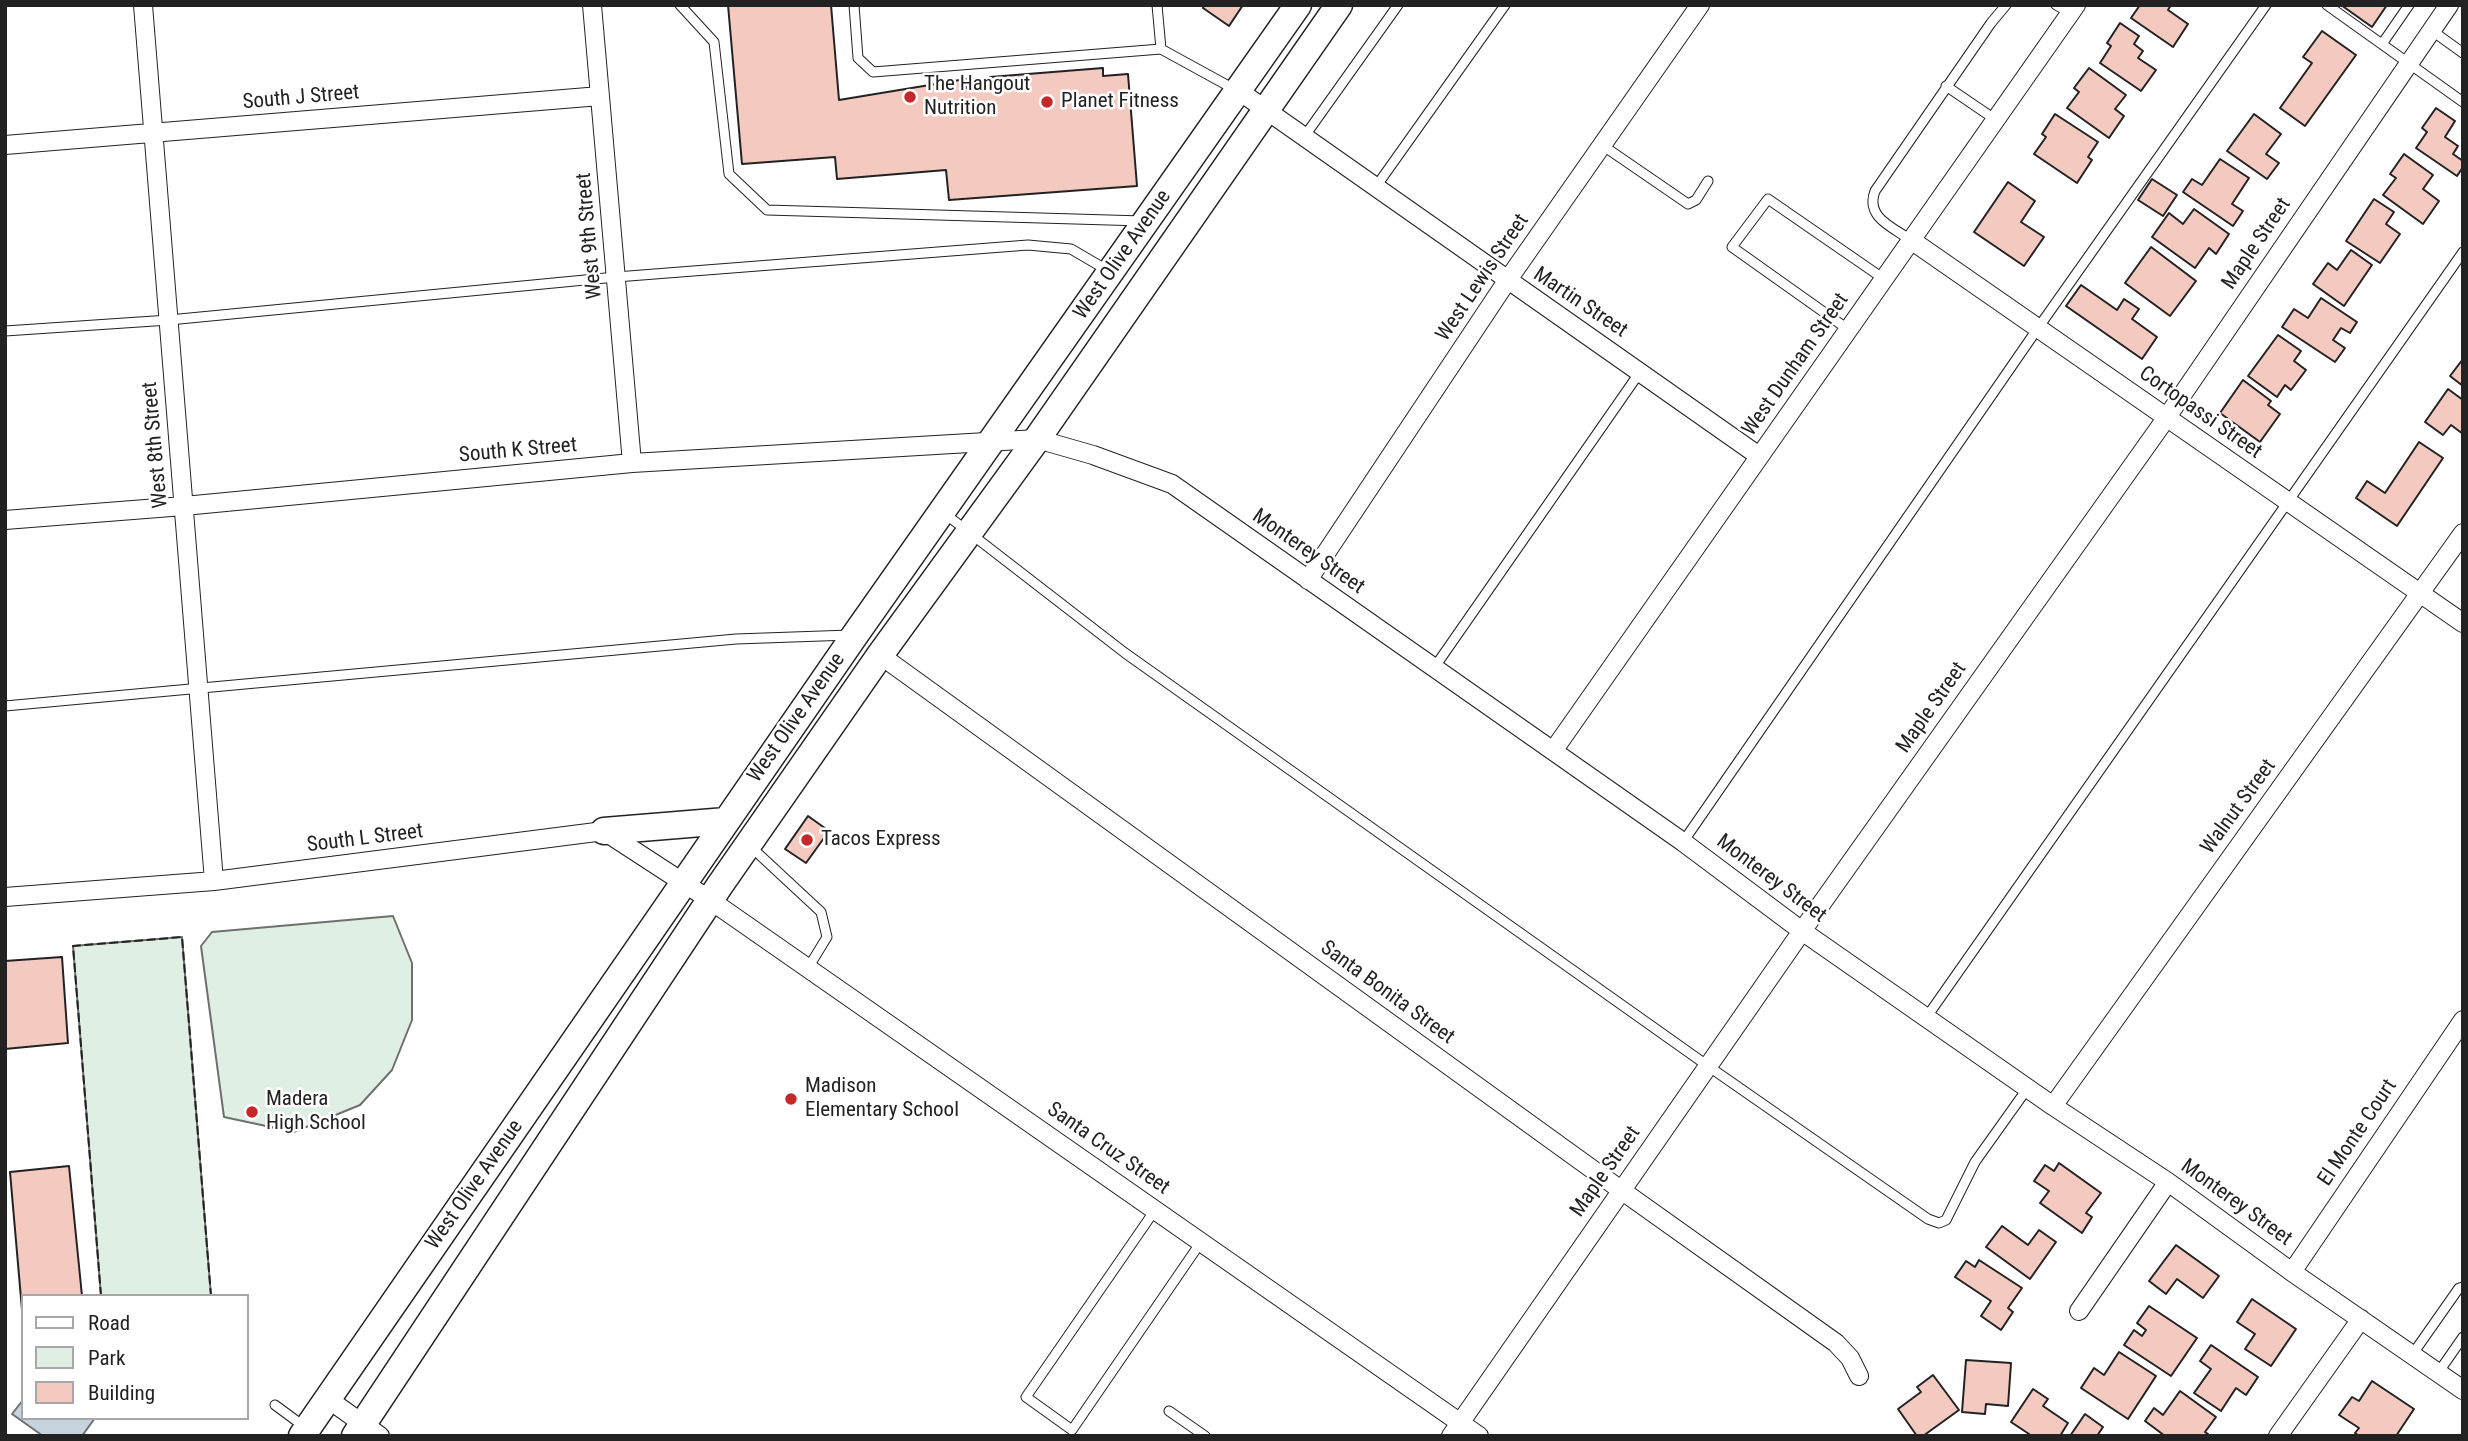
<!DOCTYPE html>
<style>
body{margin:0}
#map{position:relative;width:2468px;height:1441px;overflow:hidden;background:#fff;font-family:"Roboto Condensed",sans-serif}
canvas{display:block}
.frame{position:absolute;inset:0;border:7px solid #222;pointer-events:none}
.legend{position:absolute;left:21px;top:1294px;width:228px;height:126px;box-sizing:border-box;background:#fff;border:2px solid #a7a7a7;margin:0;padding:9px 12px;list-style:none;font-size:21px;color:#222}
.legend li{display:flex;align-items:center;gap:14px;height:35px}
.legend b{width:35px;border:2px solid #a7a7a7}
</style>
<div id="map">
<canvas width="2468" height="1441"></canvas>
<div class="frame"></div>
<ul class="legend">
<li><b style="height:9px;background:#fff"></b>Road</li>
<li><b style="height:19px;background:#e0efe3"></b>Park</li>
<li><b style="height:19px;background:#f3c9c0"></b>Building</li>
</ul>
</div>
<script>
const c = document.querySelector('canvas').getContext('2d');
c.lineJoin = 'round';
function paint(path, color) {
  c.fillStyle = color;
  c.fill(path, 'evenodd');
}
function strokePath(path, color, width, dash) {
  c.strokeStyle = color;
  c.lineWidth = width;
  c.lineCap = dash ? 'butt' : 'round';
  c.setLineDash(dash || []);
  c.stroke(path);
}
function drawText(font, color, halo, rows, align = 'center') {
  c.font = font + ' "Roboto Condensed",sans-serif';
  c.lineWidth = 5;
  c.setLineDash([]);
  c.textBaseline = 'middle';
  c.strokeStyle = halo;
  c.fillStyle = color;
  for (const [text, x, y, turn = 0] of rows) {
    c.save();
    c.translate(x, y);
    c.rotate((+turn || 0) * Math.PI / 180);
    c.textAlign = isNaN(turn) ? turn : align;
    if (halo) c.strokeText(text, 0, 0);
    c.fillText(text, 0, 0);
    c.restore();
  }
}
const green = new Path2D(`
 M 393,916 L 412,963 L 412,1020 L 392,1070 L 360,1105 L 294,1132 L 224,1117 L 201,946 L 212,932 Z
 M 182,937 L 211,1296 L 101,1296 L 73,946 Z`);
paint(green, '#e0efe3');
strokePath(green, '#6f6f6f', 2);
const water = new Path2D(`
 M 23,1400 L 23,1418 L 95,1418 L 82,1436 L 43,1436 L 12,1414 Z`);
paint(water, '#c7d3dd');
strokePath(water, '#6f6f6f', 2);
const building = new Path2D(`
 M 728,5 L 831,5 L 839,100 L 966,79 L 966,88 L 990,86 L 990,77 L 1103,68 L 1103,76 L 1128,74 L 1137,186 L 949,200 L 946,170 L 837,179 L 835,157 L 742,164 Z
 M 1204,5 L 1243,5 L 1229,26 L 1203,8 Z
 M 2140,5 L 2171,5 L 2168,10 L 2188,24 L 2173,47 L 2131,18 Z
 M 2341,5 L 2387,5 L 2372,27 Z
 M 2120,23 L 2139,36 L 2134,44 L 2143,51 L 2138,58 L 2156,70 L 2141,91 L 2100,63 L 2111,46 L 2107,43 Z
 M 2322,31 L 2356,55 L 2305,126 L 2280,108 L 2312,63 L 2303,57 Z
 M 2089,68 L 2126,95 L 2115,109 L 2124,116 L 2109,138 L 2067,108 L 2079,92 L 2074,88 Z
 M 2436,108 L 2455,121 L 2445,137 L 2458,146 L 2453,154 L 2463,161 L 2463,167 L 2457,176 L 2416,148 L 2427,132 L 2422,128 Z
 M 2055,114 L 2098,142 L 2088,157 L 2092,160 L 2077,183 L 2034,154 L 2046,137 L 2042,134 Z
 M 2254,114 L 2281,134 L 2266,154 L 2279,163 L 2267,179 L 2227,151 Z
 M 2404,154 L 2433,175 L 2423,189 L 2439,201 L 2423,224 L 2383,195 L 2396,178 L 2390,174 Z
 M 2220,159 L 2249,178 L 2232,204 L 2243,211 L 2233,226 L 2183,192 L 2192,179 L 2202,185 Z
 M 2152,179 L 2177,195 L 2163,216 L 2138,200 Z
 M 2008,182 L 2035,201 L 2021,222 L 2044,237 L 2024,266 L 1974,232 Z
 M 2374,199 L 2394,212 L 2386,224 L 2400,234 L 2380,263 L 2346,241 Z
 M 2194,209 L 2229,234 L 2216,254 L 2209,248 L 2195,268 L 2152,237 L 2169,213 L 2183,224 Z
 M 2151,247 L 2196,281 L 2170,316 L 2125,283 Z
 M 2351,250 L 2372,265 L 2344,306 L 2313,284 L 2328,263 L 2337,270 Z
 M 2081,285 L 2117,310 L 2124,299 L 2139,309 L 2132,319 L 2157,337 L 2142,359 L 2066,306 Z
 M 2321,298 L 2357,322 L 2350,333 L 2341,328 L 2333,340 L 2345,348 L 2335,362 L 2282,327 L 2294,309 L 2308,318 Z
 M 2278,335 L 2301,351 L 2294,361 L 2306,370 L 2291,390 L 2285,385 L 2277,397 L 2248,376 Z
 M 2463,359 L 2463,386 L 2450,376 Z
 M 2243,380 L 2271,401 L 2268,405 L 2280,414 L 2260,442 L 2220,413 Z
 M 2448,389 L 2463,400 L 2463,434 L 2451,425 L 2443,435 L 2425,422 Z
 M 2419,442 L 2443,458 L 2397,526 L 2356,498 L 2367,481 L 2385,493 Z
 M 808,816 L 829,831 L 806,863 L 785,849 Z
 M 62,957 L 68,1043 L 5,1049 L 5,961 Z
 M 2059,1163 L 2101,1193 L 2086,1213 L 2092,1217 L 2082,1233 L 2040,1203 L 2049,1191 L 2034,1181 L 2045,1165 L 2054,1171 Z
 M 69,1166 L 82,1296 L 23,1296 L 22,1310 L 10,1172 Z
 M 2002,1226 L 2028,1245 L 2039,1230 L 2056,1242 L 2030,1279 L 1986,1247 Z
 M 2176,1245 L 2219,1276 L 2203,1298 L 2177,1279 L 2166,1294 L 2149,1281 Z
 M 1979,1260 L 2022,1288 L 2008,1308 L 2013,1312 L 2001,1330 L 1981,1316 L 1991,1301 L 1955,1277 L 1966,1261 L 1975,1267 Z
 M 2252,1299 L 2296,1329 L 2271,1366 L 2245,1349 L 2255,1334 L 2237,1322 Z
 M 2149,1306 L 2197,1338 L 2171,1376 L 2124,1345 L 2134,1330 L 2142,1336 L 2146,1330 L 2137,1323 Z
 M 2211,1345 L 2258,1377 L 2246,1395 L 2236,1388 L 2221,1411 L 2194,1393 L 2211,1369 L 2200,1361 Z
 M 2119,1352 L 2156,1376 L 2128,1419 L 2081,1388 L 2094,1368 L 2104,1375 Z
 M 1966,1360 L 2011,1363 L 2008,1406 L 1986,1404 L 1985,1414 L 1962,1412 Z
 M 1933,1375 L 1959,1410 L 1923,1436 L 1917,1436 L 1898,1409 L 1921,1392 L 1917,1387 Z
 M 2372,1381 L 2414,1409 L 2396,1436 L 2359,1436 L 2355,1433 L 2359,1428 L 2339,1415 L 2352,1397 L 2359,1401 Z
 M 2033,1389 L 2048,1399 L 2043,1406 L 2068,1423 L 2060,1436 L 2032,1436 L 2011,1422 Z
 M 2180,1391 L 2216,1417 L 2205,1432 L 2208,1434 L 2206,1436 L 2165,1436 L 2145,1421 L 2154,1408 L 2163,1415 Z
 M 2085,1414 L 2103,1427 L 2097,1436 L 2070,1436 Z`);
paint(building, '#f3c9c0');
strokePath(building, '#222', 2);
const service = new Path2D(`
 M 680,5 L 714,42 L 729,174 L 767,210 L 1143,221
 M 854,5 L 858,58 L 873,72 L 1161,49 L 1234,89
 M 1157,5 L 1161,49
 M 2056,5 L 2071,13
 M 2327,5 L 2463,102
 M 2431,30 L 2463,53
 M 2382,44 L 2409,5
 M 1946,86 L 1996,120
 M 1304,137 L 1398,5
 M 1602,145 L 1688,204 L 1696,200 L 1708,181
 M 1375,188 L 1505,5
 M 1911,240 C 1892,227 1865,217 1875,191 L 1991,23 L 2006,5
 M 1849,330 L 1732,247 L 1768,199 L 1884,279
 M 5,331 L 169,320 L 616,277 L 1028,245 L 1071,249 L 1107,270
 M 944,513 L 1125,653 L 1708,1066 L 1928,1219 L 1939,1223 L 1946,1220 L 1975,1162 L 2027,1089
 M 1434,668 L 1640,372
 M 5,706 L 736,639 L 850,635
 M 1683,842 L 2038,328 L 2266,5
 M 750,846 L 821,912 L 827,937 L 808,968
 M 1926,1018 L 2463,252
 M 1155,1210 L 1026,1397 L 1072,1430 L 1201,1242
 M 2412,1355 L 2459,1288 L 2463,1287
 M 2438,1373 L 2463,1337
 M 275,1405 L 306,1428
 M 1169,1411 L 1205,1436`);
const minor = new Path2D(`
 M 143,5 L 214,881
 M 592,5 L 632,463
 M 1239,91 L 1759,456
 M 5,145 L 600,96
 M 1911,240 L 2463,623
 M 5,520 L 184,506 L 632,463 L 1037,439 L 1093,455 L 1172,484 L 1683,842 L 1802,931 L 2053,1106 L 2168,1182 L 2292,1272 L 2463,1390
 M 1308,580 L 1507,281 L 1700,5
 M 880,655 L 1621,1190 L 1836,1343 L 1850,1358 L 1859,1376
 M 1553,751 L 2076,5
 M 5,897 L 214,881 L 604,831 L 710,900 L 1479,1436
 M 2053,1106 L 2463,533
 M 2292,1272 L 2463,1020
 M 2079,1311 L 2168,1182
 M 328,1399 L 380,1436
 M 1451,1436 L 1802,931 L 2167,417 L 2449,5
 M 2278,1436 L 2361,1319`);
const secondary = new Path2D(`
 M 604,831 L 726,821
 M 302,1436 L 855,635 L 1298,5
 M 355,1436 L 720,885 L 880,655 L 1037,439 L 1339,5`);
strokePath(service, '#222', 11);
strokePath(minor, '#222', 20);
strokePath(secondary, '#222', 29);
strokePath(service, '#fff', 9);
strokePath(minor, '#fff', 18);
strokePath(secondary, '#fff', 26);
strokePath(new Path2D(`
 M 101,1296 L 73,946 L 182,937 L 211,1296`), '#222', 2, [9, 3.5]);
for (const [x, y, r, color] of [
 [910,97,7,"#c62828"],
 [1047,102,7,"#c62828"],
 [807,840,7,"#c62828"],
 [791,1099,7,"#c62828"],
 [252,1112,7,"#c62828"]
]) {
  const dot = new Path2D();
  dot.arc(x, y, r, 0, 2 * Math.PI);
  c.fillStyle = color;
  c.fill(dot);
  strokePath(dot, '#fff', 2.5);
}
drawText('21px', '#222', '#fff', [
 ["The Hangout",924,85],
 ["Nutrition",924,109],
 ["Planet Fitness",1061,102],
 ["Tacos Express",821,840],
 ["Madison",805,1087],
 ["Elementary School",805,1111],
 ["Madera",266,1100],
 ["High School",266,1124]
], 'left');
drawText('21px', '#222', '#fff', [
 ["South J Street",301,98,-5],
 ["West 9th Street",590,236,-95],
 ["Maple Street",2257,244,-56],
 ["West Olive Avenue",1123,255,-55],
 ["West Lewis Street",1483,278,-56],
 ["Martin Street",1580,303,34],
 ["West Dunham Street",1796,365,-55],
 ["Cortopassi Street",2200,413,35],
 ["West 8th Street",156,445,-95],
 ["South K Street",518,451,-5],
 ["Monterey Street",1308,552,35],
 ["Maple Street",1932,708,-55],
 ["West Olive Avenue",797,718,-55],
 ["Walnut Street",2239,807,-54],
 ["South L Street",365,839,-7],
 ["Monterey Street",1771,879,37],
 ["Santa Bonita Street",1387,993,36],
 ["El Monte Court",2358,1133,-56],
 ["Santa Cruz Street",1108,1149,35],
 ["Maple Street",1606,1172,-55],
 ["West Olive Avenue",475,1185,-55],
 ["Monterey Street",2236,1203,36]
]);
</script>
